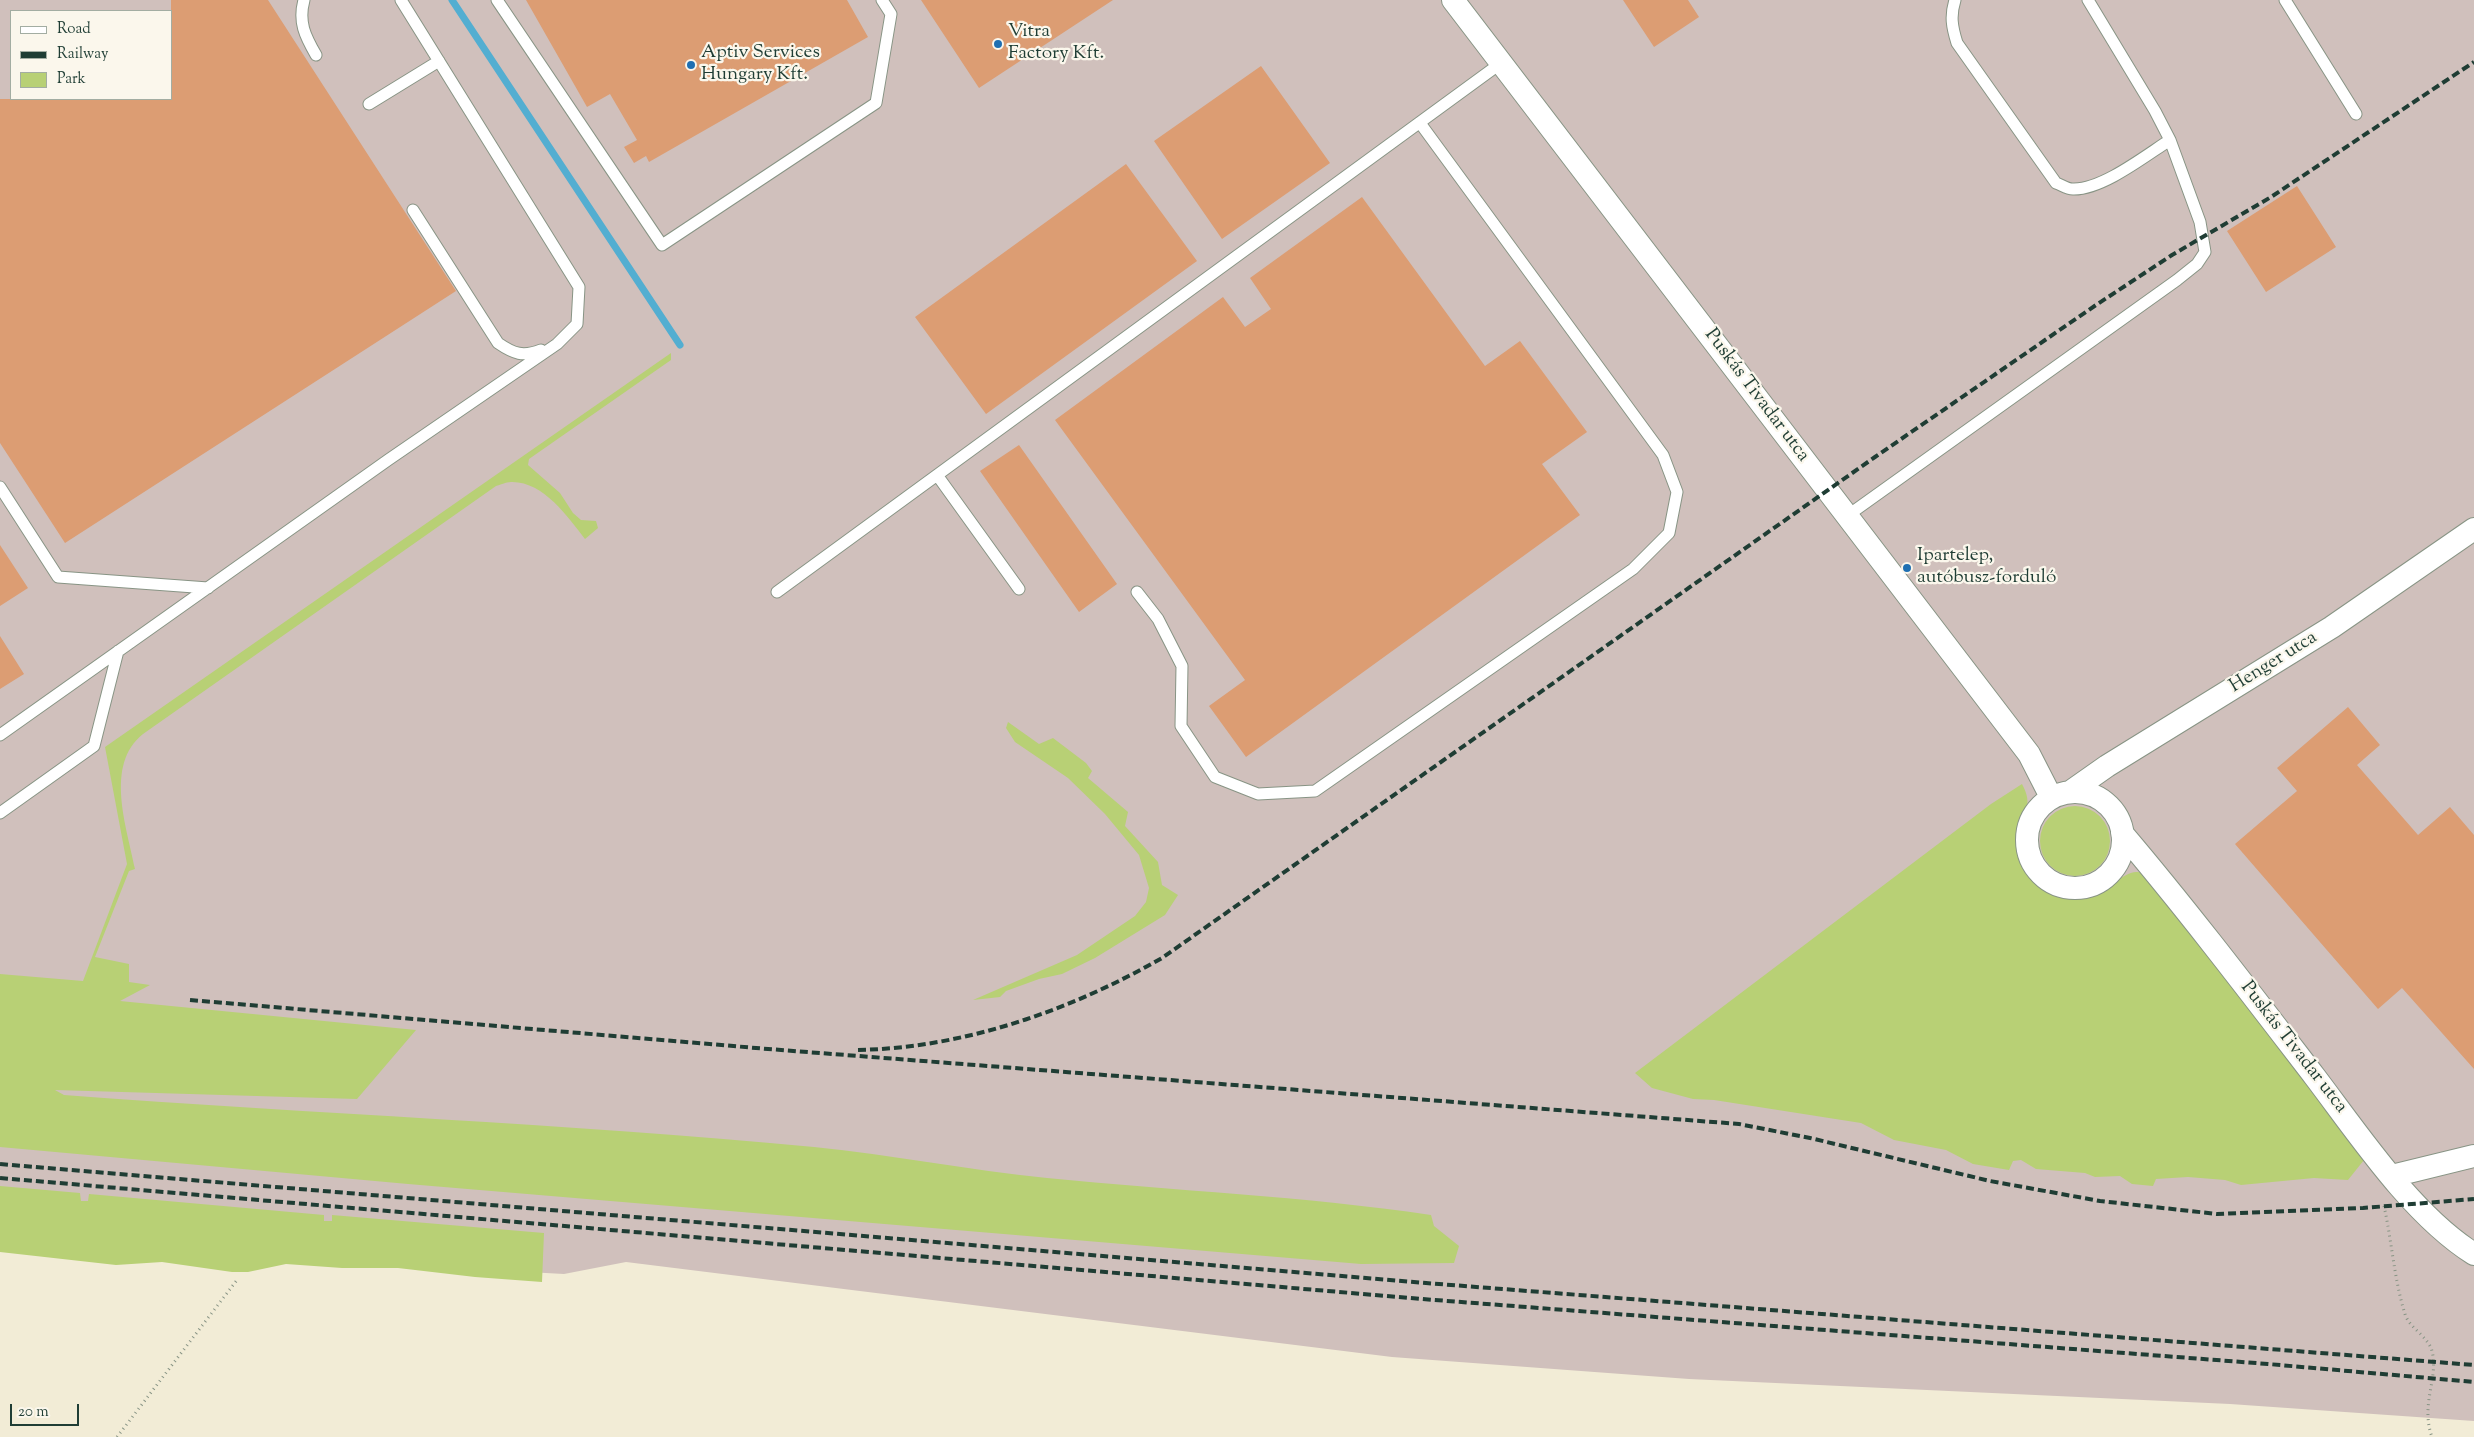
<!DOCTYPE html>
<meta charset="utf-8">
<style>
body{margin:0}
#map{position:relative;width:2474px;height:1437px;overflow:hidden;background:#f2ecd6;font-family:"Sorts Mill Goudy",serif}
canvas{display:block}
.legend{position:absolute;left:10px;top:10px;width:162px;height:90px;box-sizing:border-box;background:#fbf7ec;border:1px solid #a3ada2;margin:0;padding:6px 9px;list-style:none;font-size:15px;color:#1f3d34}
.legend li{display:flex;align-items:center;gap:10px;height:25px}
.legend b{width:25px;border:1px solid #a3ada2}
.scale{position:absolute;left:10px;top:1404px;width:69px;height:22px;box-sizing:border-box;border:2px solid #1f3d34;border-top:0;padding-left:6px;font-size:15px;line-height:18px;white-space:nowrap;color:#1f3d34;-webkit-text-stroke:4px #fbf7ec;paint-order:stroke}
</style>
<div id="map">
<canvas width="2474" height="1437"></canvas>
<ul class="legend">
<li><b style="height:6px;background:#fff"></b>Road</li>
<li><b style="height:6px;background:#1f3d34"></b>Railway</li>
<li><b style="height:14px;background:#b8d075"></b>Park</li>
</ul>
<div class="scale">20 m</div>
</div>
<script>
const c = document.querySelector('canvas').getContext('2d');
c.lineJoin = 'round';
function paint(path, color) {
  c.fillStyle = color;
  c.fill(path, 'evenodd');
}
function strokePath(path, color, width, dash) {
  c.strokeStyle = color;
  c.lineWidth = width;
  c.lineCap = dash ? 'butt' : 'round';
  c.setLineDash(dash || []);
  c.stroke(path);
}
function drawText(font, color, halo, rows, align = 'center') {
  c.font = font + ' "Sorts Mill Goudy",serif';
  c.lineWidth = 4.5;
  c.setLineDash([]);
  c.textBaseline = 'middle';
  c.strokeStyle = halo;
  c.fillStyle = color;
  for (const [text, x, y, turn = 0] of rows) {
    c.save();
    c.translate(x, y);
    c.rotate((+turn || 0) * Math.PI / 180);
    c.textAlign = isNaN(turn) ? turn : align;
    if (halo) c.strokeText(text, 0, 0);
    c.fillText(text, 0, 0);
    c.restore();
  }
}
paint(new Path2D(`
 M 0,0 L 2474,0 L 2474,1421 L 2230,1404 L 1689,1379 L 1392,1357 L 626,1262 L 564,1274 L 0,1243 ZM 11,11 L 171,11 L 171,99 L 11,99 Z`), '#d0c0bc');
paint(new Path2D(`
 M 671,353 L 671,360 L 529,459 L 528,465 L 560,493 L 573,513 L 581,520 L 596,521 L 598,528 L 585,539 C 568,517 543,481 511,482 C 506,482 500,485 496,486 L 143,734 C 104,765 127,827 135,869 L 129,871 L 95,957 L 129,964 L 129,982 L 150,985 L 120,1001 L 416,1030 L 357,1099 L 55,1090 L 64,1095 C 314,1114 564,1123 814,1147 C 892,1155 969,1170 1047,1178 C 1175,1191 1304,1196 1431,1215 L 1434,1226 L 1459,1246 L 1454,1263 L 1361,1264 L 408,1184 L 0,1147 L 0,974 L 83,981 L 127,864 L 105,747 Z
 M 1008,722 L 1039,744 L 1053,738 L 1086,763 L 1092,771 L 1088,778 L 1128,812 L 1125,826 L 1158,862 L 1162,885 L 1178,895 L 1165,915 L 1095,958 L 1062,974 L 1039,979 L 1006,991 L 1000,997 L 973,1000 L 1077,955 L 1135,916 L 1146,902 L 1149,888 L 1139,855 L 1105,814 L 1068,778 L 1015,742 L 1006,728 Z
 M 2022,784 C 2034,806 2023,811 2020,832 C 2016,854 2027,876 2046,888 C 2095,919 2123,861 2143,874 L 2191,932 L 2364,1160 L 2348,1180 L 2314,1178 L 2241,1185 L 2225,1180 L 2188,1177 L 2156,1179 L 2153,1186 L 2132,1184 L 2120,1176 L 2095,1177 L 2085,1173 L 2036,1169 L 2021,1160 L 2013,1161 L 2009,1170 L 1973,1164 L 1946,1150 L 1894,1140 L 1861,1123 L 1714,1100 L 1693,1099 L 1652,1088 L 1635,1073 L 1991,804 Z
 M2040 841a35 35 0 1 1 70 0a35 35 0 1 1-70 0Z
 M 0,1186 L 80,1193 L 81,1201 L 88,1201 L 89,1194 L 324,1215 L 324,1221 L 332,1221 L 332,1215 L 544,1233 L 542,1282 L 475,1277 L 398,1268 L 342,1268 L 286,1264 L 248,1272 L 232,1272 L 162,1262 L 116,1265 L 0,1252 Z`), '#b8d075');
strokePath(new Path2D(`
 M 452,0 L 680,345`), '#53aed1', 7);
paint(new Path2D(`
 M 171,0 L 268,0 L 456,291 L 65,543 L 0,443 L 0,99 L 171,99 Z
 M 526,0 L 847,0 L 868,37 L 649,162 L 646,156 L 634,163 L 624,147 L 637,140 L 610,94 L 587,107 Z
 M 921,0 L 1113,0 L 979,88 Z
 M 1623,0 L 1688,0 L 1699,17 L 1654,47 Z
 M 1261,66 L 1330,163 L 1222,239 L 1154,141 Z
 M 1126,164 L 1197,261 L 986,414 L 915,317 Z
 M 2297,186 L 2336,247 L 2266,292 L 2227,231 Z
 M 1362,197 L 1485,366 L 1520,341 L 1587,432 L 1542,464 L 1580,515 L 1246,757 L 1209,706 L 1245,680 L 1055,420 L 1223,297 L 1245,327 L 1271,309 L 1250,278 Z
 M 1019,445 L 1117,584 L 1079,612 L 980,471 Z
 M 0,545 L 28,588 L 0,606 Z
 M 0,636 L 24,674 L 0,689 Z
 M 2348,707 L 2380,745 L 2357,765 L 2418,835 L 2450,807 L 2474,835 L 2474,1069 L 2402,988 L 2378,1009 L 2235,844 L 2297,791 L 2277,768 Z`), '#dc9d73');
const service = new Path2D(`
 M 304,0 C 298,22 305,36 316,55
 M 497,0 L 662,245 L 876,103 L 891,14 L 882,0
 M 1955,0 C 1950,16 1952,27 1957,43 L 2056,183 C 2062,185 2068,190 2074,189 C 2103,189 2145,156 2170,140
 M 2285,0 L 2356,114
 M 369,104 L 439,61
 M 413,210 L 498,343 C 514,354 523,357 541,350
 M 937,475 L 1019,589
 M 0,487 L 58,577 L 208,588
 M 1847,516 L 2177,280 L 2197,264 L 2205,252 L 2200,222 L 2170,140 L 2155,111 L 2088,0
 M 777,592 L 1501,63
 M 1137,592 L 1158,619 L 1182,666 L 1181,726 L 1215,777 L 1258,794 L 1315,791 L 1633,569 L 1669,533 L 1677,492 L 1663,455 L 1420,123
 M 0,735 L 388,460 L 557,344 L 577,324 L 579,287 L 401,0
 M 0,813 L 94,746 L 118,651`);
const minor = new Path2D(`
 M 1453,0 L 2029,754 L 2051,797
 M2027 840a48 48 0 1 1 96 0a48 48 0 1 1-96 0Z
 M 2070,792 L 2107,766 L 2332,627 L 2474,529
 M 2122,833 C 2189,912 2252,995 2315,1077 C 2359,1135 2412,1215 2474,1254
 M 2392,1176 L 2474,1156`);
strokePath(service, '#889485', 13);
strokePath(minor, '#889485', 24);
strokePath(new Path2D(`
 M 2384,1206 C 2392,1242 2394,1279 2405,1314 C 2409,1328 2428,1336 2432,1351 C 2439,1378 2420,1404 2432,1437
 M 117,1437 L 237,1280`), '#889485', 3, [1, 4]);
strokePath(service, '#fff', 11);
strokePath(minor, '#fff', 22);
strokePath(new Path2D(`
 M 190,1000 L 768,1049 L 1739,1124 L 1810,1138 L 1990,1181 L 2100,1201 L 2217,1214 L 2363,1208 L 2474,1199
 M 858,1050 C 964,1048 1071,1010 1162,958 L 1875,457 L 2096,305 L 2172,255 L 2271,197 L 2474,62
 M 0,1164 L 1426,1283 L 2474,1365
 M 0,1178 L 1422,1299 L 2268,1364 L 2474,1382`), '#1f3d34', 4, [8, 4]);
for (const [x, y, r, color] of [
 [998,44,5,"#1f6fb2"],
 [691,65,5,"#1f6fb2"],
 [1907,568,5,"#1f6fb2"]
]) {
  const dot = new Path2D();
  dot.arc(x, y, r, 0, 2 * Math.PI);
  c.fillStyle = color;
  c.fill(dot);
  strokePath(dot, '#fbf7ec', 2);
}
drawText('19px', '#1f3d34', '#fbf7ec', [
 ["Vitra",1008,33],
 ["Factory Kft.",1008,55],
 ["Aptiv Services",701,54],
 ["Hungary Kft.",701,76],
 ["Ipartelep,",1917,557],
 ["autóbusz-forduló",1917,579]
], 'left');
drawText('19px', '#1f3d34', '#fbf7ec', [
 ["Puskás Tivadar utca",1756,396,53],
 ["Henger utca",2274,663,-32],
 ["Puskás Tivadar utca",2293,1048,52]
]);
</script>
